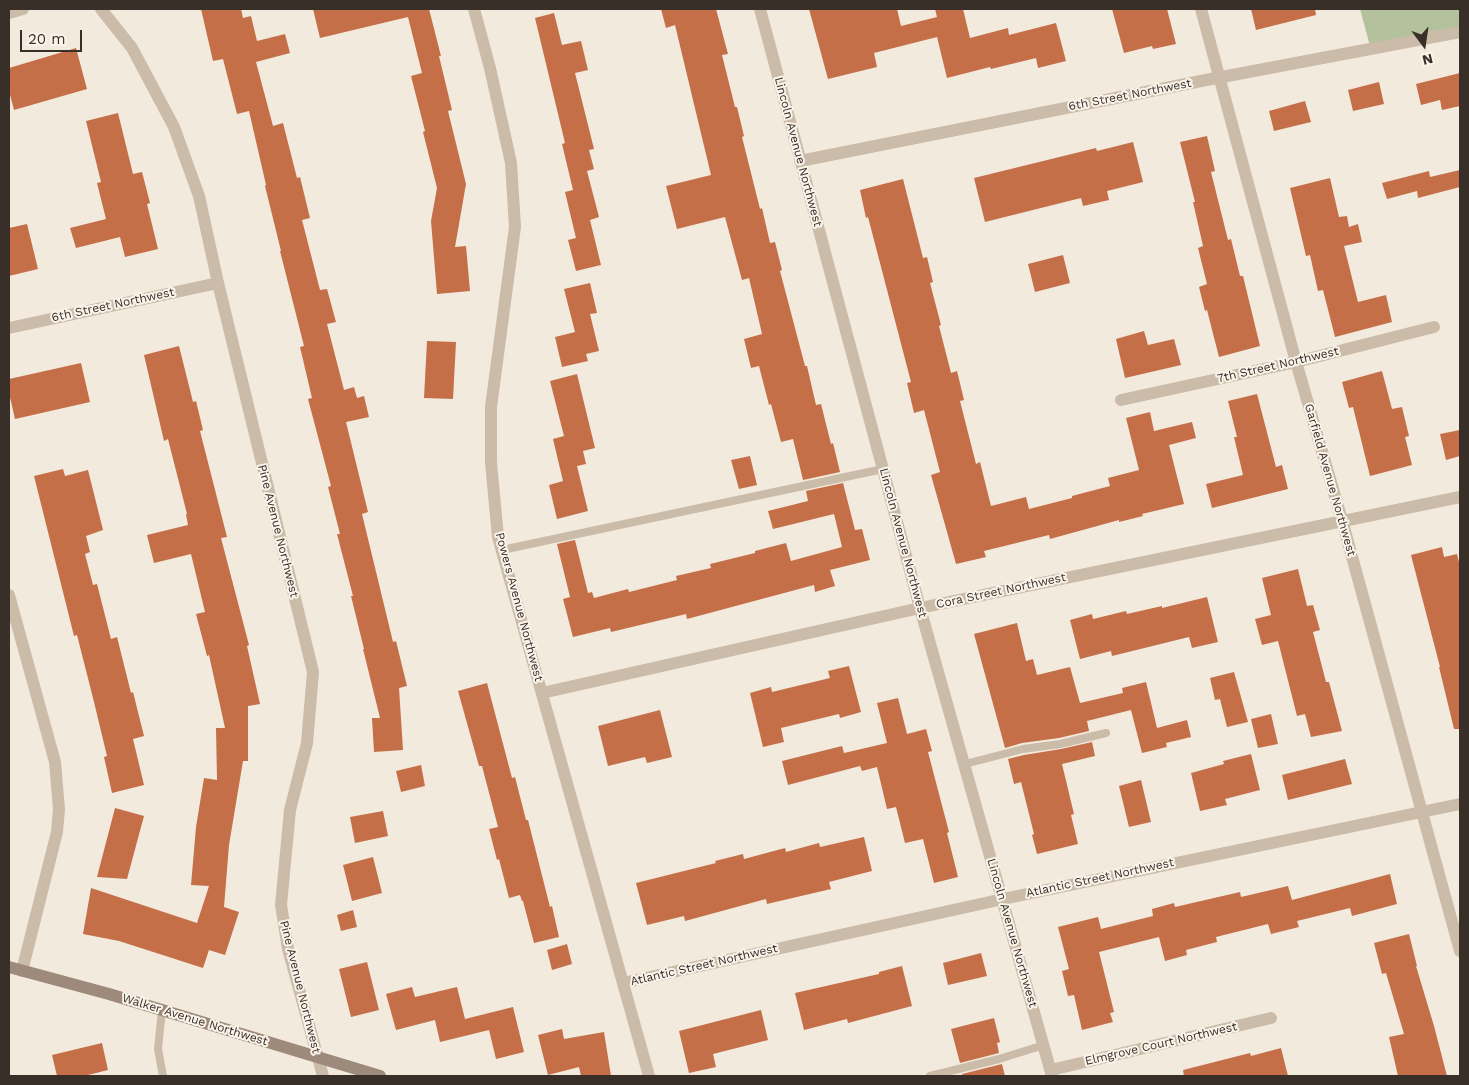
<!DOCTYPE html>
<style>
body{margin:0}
#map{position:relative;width:1469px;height:1085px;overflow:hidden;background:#f2eadd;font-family:"Work Sans",sans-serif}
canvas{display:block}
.frame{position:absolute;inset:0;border:10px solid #382f29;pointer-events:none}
.north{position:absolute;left:1399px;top:20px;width:50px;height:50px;-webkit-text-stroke:4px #faf4ea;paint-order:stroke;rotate:166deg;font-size:14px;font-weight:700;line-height:20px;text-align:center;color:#382f29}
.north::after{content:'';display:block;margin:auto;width:18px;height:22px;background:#382f29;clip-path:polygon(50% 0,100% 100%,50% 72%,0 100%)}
.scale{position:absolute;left:20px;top:30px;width:62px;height:22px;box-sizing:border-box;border:2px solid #382f29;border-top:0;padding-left:6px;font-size:15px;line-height:18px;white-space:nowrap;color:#382f29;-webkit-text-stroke:4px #faf4ea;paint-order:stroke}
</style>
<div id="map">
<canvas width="1469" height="1085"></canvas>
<div class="frame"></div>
<div class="north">N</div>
<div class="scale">20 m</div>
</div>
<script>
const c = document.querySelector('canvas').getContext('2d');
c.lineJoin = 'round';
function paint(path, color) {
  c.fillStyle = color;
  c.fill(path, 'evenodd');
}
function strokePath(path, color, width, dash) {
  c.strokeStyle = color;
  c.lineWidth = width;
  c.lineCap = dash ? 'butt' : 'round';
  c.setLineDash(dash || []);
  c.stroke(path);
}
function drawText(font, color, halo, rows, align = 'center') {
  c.font = font + ' "Work Sans",sans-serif';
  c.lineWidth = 4;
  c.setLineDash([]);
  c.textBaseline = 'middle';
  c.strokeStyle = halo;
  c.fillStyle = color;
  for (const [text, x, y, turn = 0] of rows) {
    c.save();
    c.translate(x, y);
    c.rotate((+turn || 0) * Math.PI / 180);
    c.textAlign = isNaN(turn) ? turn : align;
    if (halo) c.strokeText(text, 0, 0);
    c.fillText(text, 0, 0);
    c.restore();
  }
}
paint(new Path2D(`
 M 1360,9 L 1460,9 L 1460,27 L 1370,46 Z`), '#b3c29d');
paint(new Path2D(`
 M 201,9 L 241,9 L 243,18 L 251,16 L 257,41 L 285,34 L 290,53 L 256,62 L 273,126 L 283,123 L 297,178 L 300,177 L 310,218 L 302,220 L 320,290 L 327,289 L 336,322 L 327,324 L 344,390 L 354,387 L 357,398 L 364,396 L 369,417 L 346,422 L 368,512 L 362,514 L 393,642 L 396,641 L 407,686 L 399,688 L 403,750 L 374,752 L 372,718 L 380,718 L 363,649 L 364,649 L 351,596 L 353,596 L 337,534 L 340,534 L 328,487 L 331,486 L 308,399 L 312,398 L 300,347 L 304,346 L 280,251 L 281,251 L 265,186 L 266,185 L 249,111 L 237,114 L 223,59 L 213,61 Z
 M 313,9 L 429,9 L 441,56 L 439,56 L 452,110 L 448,111 L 466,184 L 455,247 L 466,246 L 470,291 L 437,294 L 431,221 L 437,188 L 423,132 L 425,131 L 411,76 L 422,73 L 408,17 L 320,38 Z
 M 661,9 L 716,9 L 728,54 L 722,55 L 735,107 L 737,107 L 744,136 L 742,137 L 760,209 L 762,208 L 770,243 L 775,242 L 782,270 L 780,271 L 805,366 L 807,366 L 816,405 L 821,404 L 831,444 L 833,443 L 840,472 L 803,480 L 793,439 L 781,442 L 771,404 L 769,405 L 759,366 L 751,368 L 744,339 L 762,334 L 749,278 L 742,280 L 725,217 L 677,229 L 666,186 L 711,175 L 675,25 L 666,28 Z
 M 809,9 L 897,9 L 901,26 L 937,17 L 935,9 L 963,9 L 970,38 L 1008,28 L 1009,35 L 1056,23 L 1066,61 L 1038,68 L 1036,58 L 991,69 L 990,67 L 947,78 L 937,37 L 874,53 L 877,67 L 828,79 Z
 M 1112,9 L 1167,9 L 1176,44 L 1153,49 L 1152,46 L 1124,53 Z
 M 1251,9 L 1315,9 L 1316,15 L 1256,30 Z
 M 554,13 L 562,45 L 581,41 L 588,70 L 575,73 L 594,149 L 589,150 L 594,169 L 587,171 L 599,217 L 590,220 L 601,265 L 576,271 L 568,240 L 576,238 L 565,192 L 573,190 L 562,144 L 565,143 L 535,18 Z
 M 76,48 L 87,89 L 14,110 L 9,91 L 9,68 Z
 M 1460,73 L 1460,106 L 1442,110 L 1440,100 L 1421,105 L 1416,84 Z
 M 1379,82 L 1384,104 L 1353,111 L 1348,90 Z
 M 1305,101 L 1311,122 L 1274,131 L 1269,111 Z
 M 118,113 L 133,174 L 142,172 L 150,203 L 147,204 L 158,249 L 125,257 L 120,237 L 76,248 L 70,228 L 106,219 L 97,183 L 101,182 L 86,121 Z
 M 1207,136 L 1215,171 L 1211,172 L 1228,240 L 1231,239 L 1240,276 L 1243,276 L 1260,346 L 1219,357 L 1207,310 L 1205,311 L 1199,287 L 1207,284 L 1198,248 L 1203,246 L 1193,202 L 1195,202 L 1180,142 Z
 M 1133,142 L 1143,182 L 1107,191 L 1109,200 L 1083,206 L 1081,198 L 985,222 L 974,178 L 1096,148 L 1097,151 Z
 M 1460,170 L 1460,187 L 1418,198 L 1417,191 L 1387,199 L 1382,183 L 1429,171 L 1430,177 Z
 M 1330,178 L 1339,217 L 1347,216 L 1349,227 L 1358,224 L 1362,242 L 1344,246 L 1358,302 L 1386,295 L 1392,322 L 1335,337 L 1323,290 L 1318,291 L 1310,255 L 1306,256 L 1290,188 Z
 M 903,179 L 923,258 L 927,257 L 933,282 L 930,283 L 941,325 L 939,326 L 951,373 L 957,371 L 964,400 L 960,401 L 976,464 L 980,462 L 991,506 L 1026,497 L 1029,509 L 1072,498 L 1072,496 L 1110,486 L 1108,478 L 1139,470 L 1126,418 L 1150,412 L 1154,431 L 1192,422 L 1196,438 L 1169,445 L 1184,504 L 1142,514 L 1143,516 L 1119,522 L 1119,520 L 1050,539 L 1049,535 L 984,551 L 986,557 L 956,564 L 931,475 L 940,472 L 924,410 L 914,413 L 907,383 L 911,382 L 868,217 L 866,218 L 860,190 Z
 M 27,224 L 38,269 L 9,276 L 9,228 Z
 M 1063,255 L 1070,283 L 1035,292 L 1028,264 Z
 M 590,283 L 597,313 L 590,314 L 599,351 L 586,354 L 588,361 L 562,367 L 555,337 L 575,332 L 564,289 Z
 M 1144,331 L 1148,345 L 1174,339 L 1181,365 L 1125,378 L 1116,339 Z
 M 427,341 L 456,342 L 453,399 L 424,398 Z
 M 179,346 L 193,402 L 196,401 L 203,430 L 200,431 L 227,537 L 221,538 L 249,645 L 247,646 L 260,704 L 248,706 L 248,761 L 243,761 L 229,845 L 224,907 L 239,912 L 225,955 L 209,950 L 203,968 L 119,941 L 83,934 L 91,888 L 197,923 L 209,886 L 191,885 L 196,827 L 204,778 L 217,780 L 216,728 L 225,728 L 209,655 L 207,656 L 196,614 L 205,612 L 191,554 L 154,563 L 147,535 L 188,525 L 186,514 L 187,514 L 168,439 L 164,441 L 144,355 Z
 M 81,363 L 90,402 L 15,419 L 9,393 L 9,379 Z
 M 1382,371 L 1392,409 L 1402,407 L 1409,436 L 1405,437 L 1412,465 L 1370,476 L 1353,407 L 1349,408 L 1342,382 Z
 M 577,374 L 595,448 L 583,451 L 586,464 L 577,466 L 588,511 L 557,519 L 549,485 L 563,481 L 553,439 L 564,436 L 550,381 Z
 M 1257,394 L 1276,467 L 1282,465 L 1288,489 L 1212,508 L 1206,484 L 1243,475 L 1234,437 L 1237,437 L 1228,401 Z
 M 1460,430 L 1460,456 L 1446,460 L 1440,434 Z
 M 750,456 L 757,485 L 739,489 L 731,460 Z
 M 63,469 L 65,476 L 88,470 L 103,530 L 86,536 L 90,552 L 85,554 L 93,585 L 97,584 L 111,639 L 117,637 L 131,693 L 133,692 L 144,736 L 133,739 L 144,785 L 112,793 L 104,757 L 107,756 L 94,702 L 77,635 L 74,636 L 34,476 Z
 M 843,483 L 855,530 L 862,529 L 870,560 L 830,570 L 835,586 L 815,592 L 814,585 L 687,619 L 686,614 L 611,632 L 610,628 L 573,637 L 563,599 L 570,597 L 557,544 L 575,540 L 588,593 L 592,592 L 594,598 L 628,589 L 629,592 L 677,580 L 676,576 L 711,568 L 710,564 L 755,553 L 755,551 L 786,543 L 791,561 L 842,547 L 834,514 L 773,529 L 768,511 L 808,501 L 806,491 Z
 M 1442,547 L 1444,557 L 1457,554 L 1460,566 L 1460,729 L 1454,729 L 1439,667 L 1440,667 L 1411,555 Z
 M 1298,569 L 1307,606 L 1313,605 L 1320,630 L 1313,632 L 1326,682 L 1329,682 L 1342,731 L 1311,737 L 1305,714 L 1297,716 L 1278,641 L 1262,645 L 1255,619 L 1271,615 L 1262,578 Z
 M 1207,597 L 1218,642 L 1192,648 L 1189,637 L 1112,656 L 1111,651 L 1080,659 L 1070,620 L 1092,614 L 1093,619 L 1126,611 L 1127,614 L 1162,606 L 1162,608 Z
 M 1017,623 L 1026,661 L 1033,659 L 1037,675 L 1070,667 L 1080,703 L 1123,693 L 1122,688 L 1146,682 L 1157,728 L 1187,720 L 1191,737 L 1166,743 L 1167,747 L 1142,753 L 1131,710 L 1087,721 L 1089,731 L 1059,738 L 1022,743 L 1005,748 L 974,634 Z
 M 849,666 L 861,712 L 840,718 L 839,714 L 781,728 L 784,742 L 763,747 L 750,693 L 771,687 L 772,692 L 830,678 L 828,671 Z
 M 1234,672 L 1248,722 L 1227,727 L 1220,699 L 1215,700 L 1210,678 Z
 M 487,683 L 512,778 L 515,777 L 526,820 L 528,820 L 550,907 L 552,906 L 559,937 L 534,943 L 523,901 L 522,901 L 520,895 L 509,898 L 499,859 L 497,860 L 489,829 L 498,827 L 482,766 L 479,766 L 458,691 Z
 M 898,698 L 907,734 L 926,729 L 932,751 L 928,752 L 949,832 L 947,833 L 958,877 L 934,883 L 923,839 L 905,843 L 896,807 L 887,809 L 877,767 L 862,771 L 860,766 L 788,785 L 782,761 L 842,746 L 844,753 L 887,743 L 877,703 Z
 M 660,710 L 672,757 L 647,763 L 645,757 L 608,766 L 598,726 Z
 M 1271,714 L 1278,744 L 1258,748 L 1251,719 Z
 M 1092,742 L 1095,756 L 1062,764 L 1074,814 L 1071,815 L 1078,844 L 1037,854 L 1032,835 L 1034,834 L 1021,782 L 1014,784 L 1008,759 L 1024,755 L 1061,749 Z
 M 1251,754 L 1260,790 L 1225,799 L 1227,805 L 1200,811 L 1191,773 L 1224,764 L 1223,761 Z
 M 1345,759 L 1352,784 L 1288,800 L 1282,775 Z
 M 421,765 L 425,786 L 401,792 L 396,771 Z
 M 1141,780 L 1151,822 L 1129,827 L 1119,786 Z
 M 115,808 L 144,816 L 127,879 L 97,877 Z
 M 383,811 L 388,836 L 355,843 L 350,817 Z
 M 864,837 L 872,871 L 829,882 L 831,889 L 767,904 L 766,899 L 685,921 L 684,916 L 647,925 L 636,883 L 716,863 L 715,861 L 743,854 L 744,859 L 785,848 L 786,852 L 819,843 L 820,847 Z
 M 373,857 L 382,893 L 352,901 L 343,865 Z
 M 1390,874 L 1397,904 L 1352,916 L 1350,908 L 1297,921 L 1299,927 L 1271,934 L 1268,924 L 1216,937 L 1217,942 L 1186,950 L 1187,955 L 1165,961 L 1159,937 L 1099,952 L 1114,1012 L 1110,1013 L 1113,1022 L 1082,1030 L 1074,995 L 1068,996 L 1062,971 L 1069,969 L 1058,927 L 1098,917 L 1101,929 L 1153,916 L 1152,909 L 1174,903 L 1175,907 L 1240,892 L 1241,897 L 1288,886 L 1292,900 Z
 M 353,910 L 357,927 L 341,931 L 337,915 Z
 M 1409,934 L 1417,966 L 1416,966 L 1434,1026 L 1447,1076 L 1398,1076 L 1389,1037 L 1404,1034 L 1386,973 L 1382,974 L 1374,943 Z
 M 567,944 L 572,964 L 552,970 L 547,950 Z
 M 981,953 L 987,976 L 948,985 L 943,963 Z
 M 367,962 L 379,1010 L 351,1017 L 339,969 Z
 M 902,966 L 912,1006 L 848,1023 L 847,1019 L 804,1030 L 795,993 L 879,974 L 879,972 Z
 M 412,987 L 415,997 L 457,987 L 465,1019 L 513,1007 L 524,1052 L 496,1059 L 489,1030 L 440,1042 L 435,1020 L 396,1030 L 386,994 Z
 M 761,1010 L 768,1040 L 713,1054 L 716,1067 L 689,1073 L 679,1031 Z
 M 994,1018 L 1000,1042 L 997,1043 L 999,1053 L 960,1063 L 951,1029 Z
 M 562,1029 L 564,1039 L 604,1032 L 611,1076 L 581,1076 L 579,1067 L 548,1075 L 538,1035 Z
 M 102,1043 L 108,1070 L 84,1076 L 57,1076 L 52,1055 Z
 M 1281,1048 L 1288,1076 L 1184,1076 L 1183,1070 L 1250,1053 L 1251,1056 Z
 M 1002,1064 L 1005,1076 L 963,1076 L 962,1074 Z`), '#c56f49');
strokePath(new Path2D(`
 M 502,550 L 883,469
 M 965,764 L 1023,749 L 1060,744 L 1106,733
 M 162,1010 L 158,1049 L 163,1076
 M 930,1076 L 999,1059 L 1044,1045`), '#cbbba9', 8);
strokePath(new Path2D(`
 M 101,9 L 132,48 L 174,127 L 199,196 L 218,283 L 313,672 L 307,743 L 290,810 L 281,905 L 288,949 L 323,1076
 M 474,9 L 490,68 L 511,163 L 515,227 L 491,407 L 491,463 L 498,537 L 649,1076
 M 760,9 L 920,608 L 1052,1076
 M 1201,9 L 1296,362 L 1342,520 L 1460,951
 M 9,13 L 23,9
 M 800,161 L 1206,80 L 1460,32
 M 9,328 L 218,283
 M 1121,400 L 1296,362 L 1434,327
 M 9,595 L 55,762 L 59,809 L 57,832 L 22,971
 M 542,693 L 920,608 L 1460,497
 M 623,983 L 1003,899 L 1460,804
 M 1051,1070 L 1271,1018`), '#cbbba9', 12);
strokePath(new Path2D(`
 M 9,967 L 109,994 L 380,1076`), '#9e8a7a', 12);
drawText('12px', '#382f29', '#faf4ea', [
 ["6th Street Northwest",1130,95,-11],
 ["Lincoln Avenue Northwest",798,152,75],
 ["6th Street Northwest",113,305,-12],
 ["7th Street Northwest",1278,365,-13],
 ["Garfield Avenue Northwest",1330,480,74],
 ["Pine Avenue Northwest",278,531,76],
 ["Lincoln Avenue Northwest",903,543,75],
 ["Cora Street Northwest",1001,591,-12],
 ["Powers Avenue Northwest",519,607,75],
 ["Atlantic Street Northwest",1100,878,-12],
 ["Lincoln Avenue Northwest",1012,933,74],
 ["Atlantic Street Northwest",704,965,-13],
 ["Pine Avenue Northwest",300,987,76],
 ["Walker Avenue Northwest",195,1020,17],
 ["Elmgrove Court Northwest",1161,1044,-13]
]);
</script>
